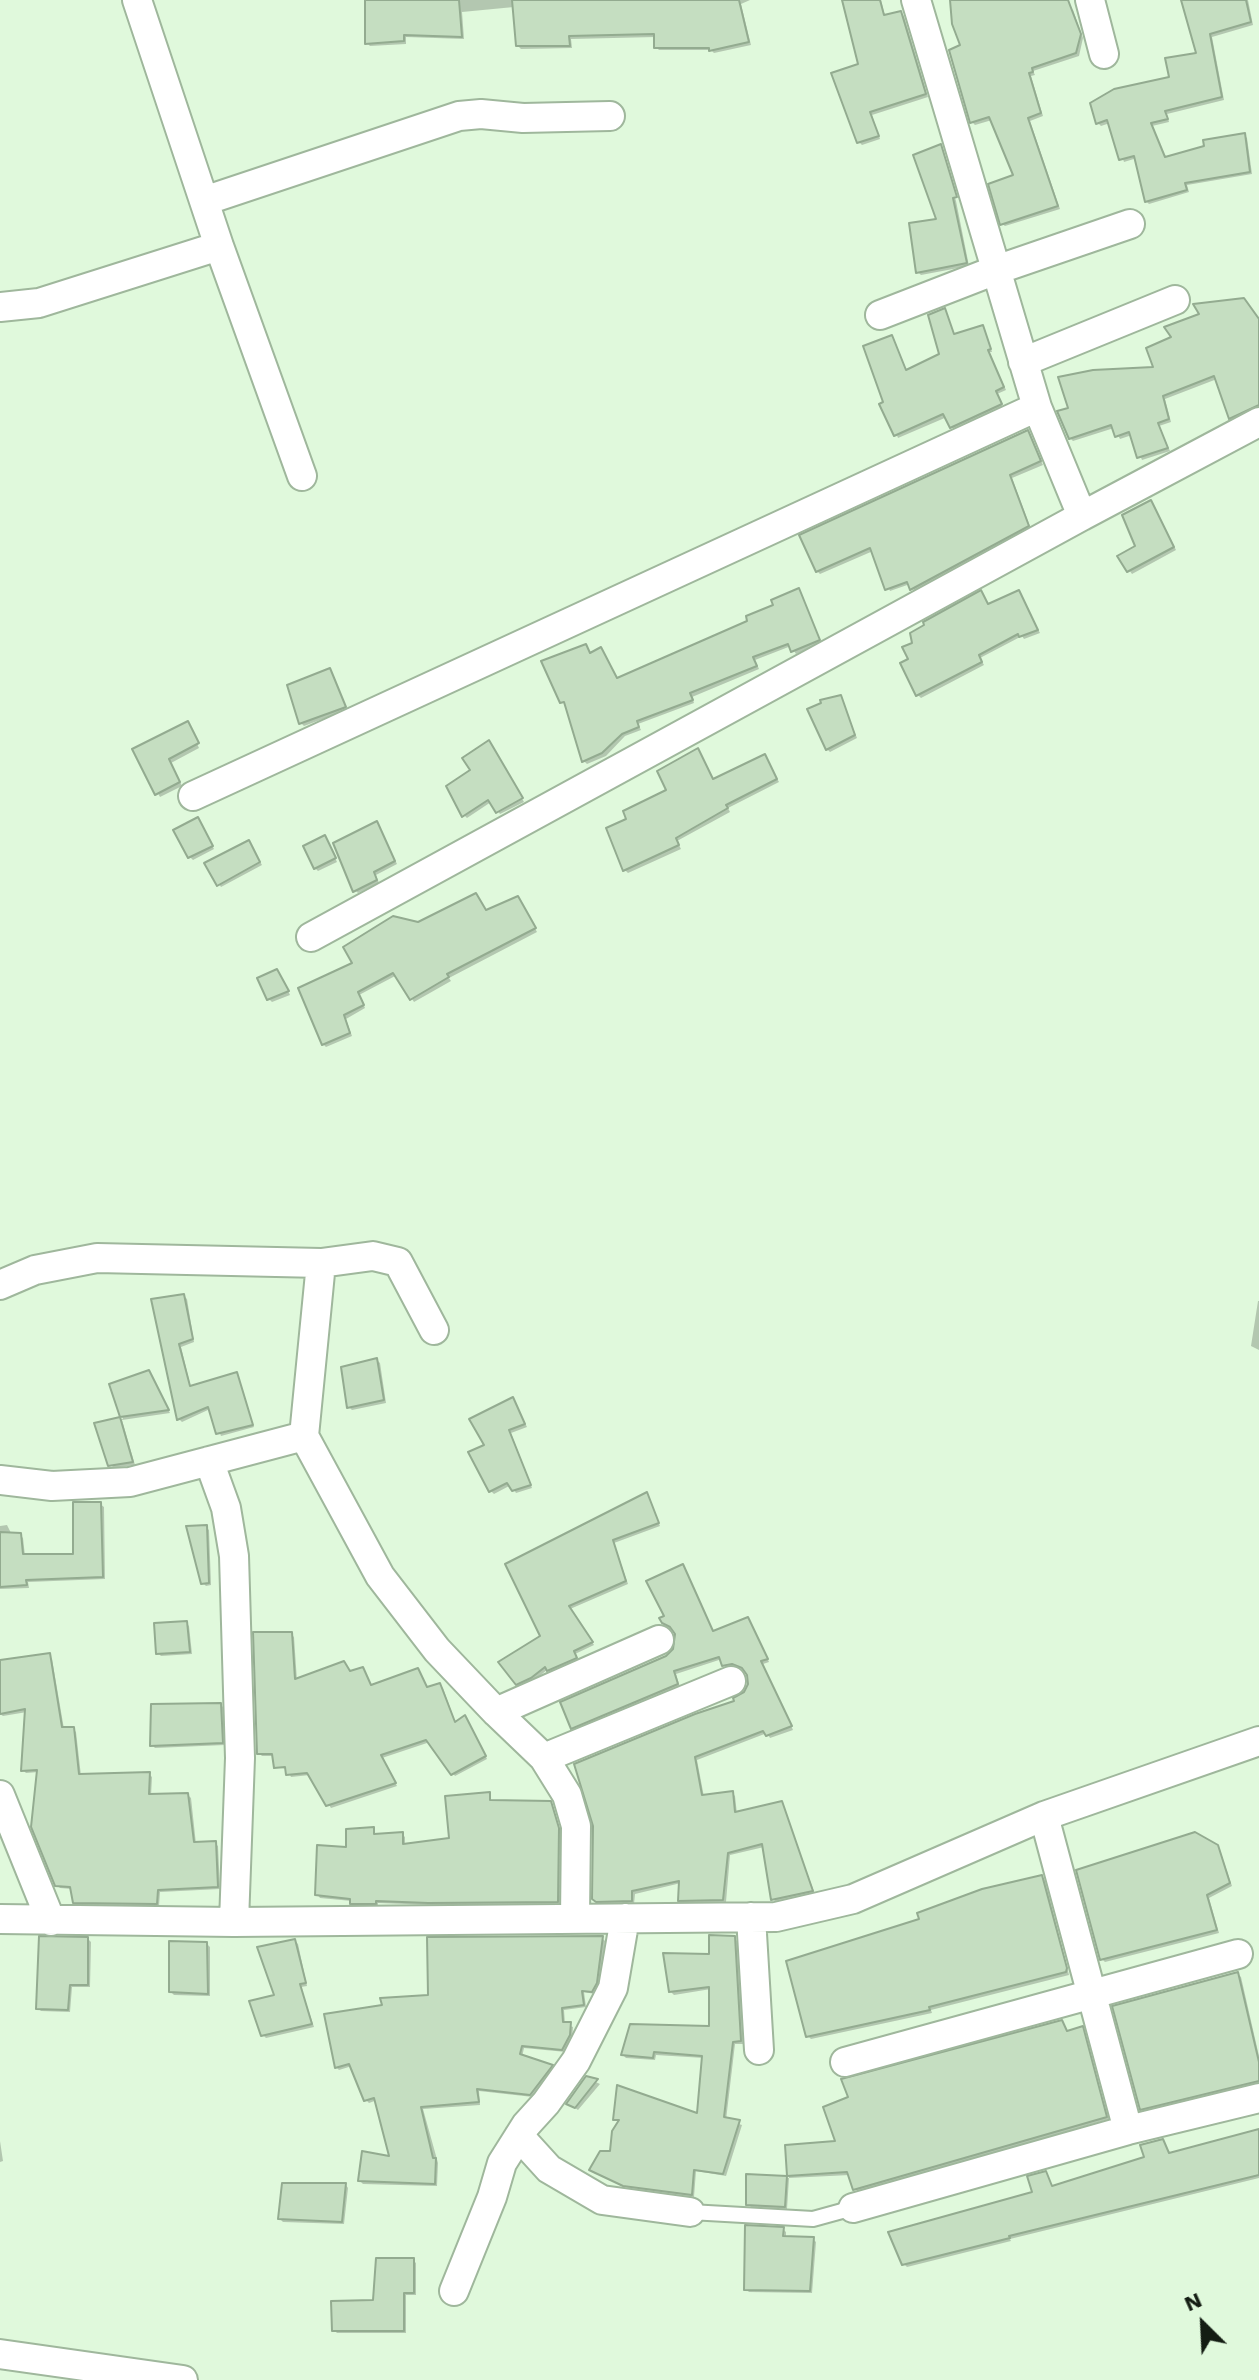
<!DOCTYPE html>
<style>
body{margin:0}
#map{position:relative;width:1259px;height:2380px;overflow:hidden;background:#e0f9dc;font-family:"Work Sans",sans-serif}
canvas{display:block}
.north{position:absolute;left:1163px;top:2284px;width:80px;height:80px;-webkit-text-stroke:6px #e0f9dc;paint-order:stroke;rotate:336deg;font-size:22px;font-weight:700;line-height:32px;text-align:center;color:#141d13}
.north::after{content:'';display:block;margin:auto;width:28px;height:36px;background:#141d13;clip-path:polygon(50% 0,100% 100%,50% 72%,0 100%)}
</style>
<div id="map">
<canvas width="1259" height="2380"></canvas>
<div class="north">N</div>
</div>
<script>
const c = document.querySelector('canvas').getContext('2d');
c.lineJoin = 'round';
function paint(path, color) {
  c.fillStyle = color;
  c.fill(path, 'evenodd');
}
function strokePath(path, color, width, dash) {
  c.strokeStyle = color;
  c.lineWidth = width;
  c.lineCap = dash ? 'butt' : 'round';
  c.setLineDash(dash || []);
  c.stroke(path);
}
paint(new Path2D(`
 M 367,0 L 750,0 L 741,4 L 751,45 L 714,53 L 711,50 L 659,50 L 656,47 L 656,37 L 571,39 L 572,48 L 521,49 L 518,46 L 514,7 L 462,12 L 464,39 L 406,37 L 406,44 L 370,46 L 367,43 Z
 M 848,0 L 881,0 L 885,16 L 901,13 L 904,16 L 928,97 L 872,115 L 880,139 L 862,145 L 859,142 L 860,66 Z
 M 952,0 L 1060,0 L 1073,10 L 1083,38 L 1079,56 L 1033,71 L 1035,75 L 1031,76 L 1043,116 L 1030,121 L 1060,209 L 1005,226 L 1002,224 L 1016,176 L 992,120 L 975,125 L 972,122 L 963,46 Z
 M 1183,0 L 1248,0 L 1253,25 L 1212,37 L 1224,100 L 1167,114 L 1169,122 L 1152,126 L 1166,158 L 1244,135 L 1247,138 L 1252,174 L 1187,185 L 1189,192 L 1149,204 L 1146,201 L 1137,158 L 1124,162 L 1110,123 L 1101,126 L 1098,123 L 1171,78 L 1198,54 Z
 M 940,147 L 956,201 L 969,266 L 921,275 L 918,272 L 938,220 Z
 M 944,311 L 955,335 L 982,327 L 985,330 L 992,352 L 989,352 L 1006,390 L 997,394 L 1003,408 L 954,430 L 947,417 L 898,438 L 885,404 L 892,338 L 907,371 L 942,355 Z
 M 1259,321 L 1259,409 L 1234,420 L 1217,379 L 1165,399 L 1171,422 L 1159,426 L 1170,451 L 1142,460 L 1132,435 L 1120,439 L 1114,428 L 1073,441 L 1070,438 L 1156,369 Z
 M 1028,432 L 1043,465 L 1012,478 L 1031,529 L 915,592 L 910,584 L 890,591 L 873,551 L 820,574 L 817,571 Z
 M 1154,506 L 1176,550 L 1132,574 L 1120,557 L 1138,546 Z
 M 799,590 L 821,643 L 796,654 L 791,646 L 755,660 L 759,669 L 692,697 L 694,703 L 638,724 L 641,730 L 625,736 L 606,756 L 587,764 L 584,761 L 567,704 L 562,702 L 586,647 L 618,680 L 750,622 Z
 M 1021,596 L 1040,633 L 1024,639 L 1022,636 L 980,658 L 984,665 L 921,698 L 918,695 L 989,606 Z
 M 330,670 L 347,710 L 304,726 L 301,723 Z
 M 840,697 L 857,738 L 830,752 L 827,749 Z
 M 188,724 L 199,748 L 171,763 L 182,786 L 160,797 L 135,750 Z
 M 492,746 L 524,802 L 500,814 L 491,802 L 467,818 L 464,815 L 472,770 Z
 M 700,754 L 714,781 L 767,760 L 779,782 L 728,808 L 730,812 L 677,841 L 681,849 L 628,873 L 625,870 L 628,820 L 668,791 Z
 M 198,820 L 214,849 L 193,860 L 190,857 Z
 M 377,823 L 397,864 L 376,875 L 379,883 L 358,893 L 355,890 Z
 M 325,837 L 337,862 L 318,871 L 315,868 Z
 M 249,842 L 262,865 L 221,887 L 219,884 Z
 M 518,898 L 537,932 L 449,978 L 451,981 L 414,1002 L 397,975 L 359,995 L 365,1008 L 346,1019 L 352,1036 L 326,1047 L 323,1044 L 354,964 L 418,924 L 487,912 Z
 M 280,974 L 290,995 L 272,1002 L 269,999 Z
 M 184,1296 L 187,1299 L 194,1342 L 181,1347 L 191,1388 L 237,1375 L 254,1427 L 221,1436 L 210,1409 L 182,1422 L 179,1419 L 154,1301 Z
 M 1258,1301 L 1259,1301 L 1259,1350 L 1251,1346 Z
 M 377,1360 L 380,1363 L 386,1403 L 352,1410 L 349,1407 Z
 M 148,1372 L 170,1413 L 122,1420 L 135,1465 L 113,1468 L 96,1425 L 123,1419 L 111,1385 Z
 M 513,1399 L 527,1427 L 511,1433 L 532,1488 L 516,1493 L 511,1485 L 494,1494 L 491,1491 L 487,1446 Z
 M 646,1495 L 660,1526 L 614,1543 L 628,1584 L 570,1609 L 594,1645 L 575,1654 L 579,1661 L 551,1673 L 548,1669 L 534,1681 L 520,1687 L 517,1683 L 542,1636 L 507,1565 Z
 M 100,1504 L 104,1507 L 105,1579 L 28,1582 L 29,1588 L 0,1589 L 0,1526 L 7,1525 L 12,1535 L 20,1535 L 23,1538 L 25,1556 L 75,1556 Z
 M 206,1527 L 209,1530 L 211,1585 L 206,1586 L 203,1583 Z
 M 683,1566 L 714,1632 L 751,1623 L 769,1662 L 763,1664 L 793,1730 L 770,1738 L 767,1733 L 697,1760 L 704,1797 L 732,1793 L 735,1796 L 737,1814 L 781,1803 L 815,1894 L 776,1902 L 773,1899 L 764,1847 L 730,1855 L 726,1902 L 683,1903 L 680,1900 L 681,1883 L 635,1894 L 634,1904 L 601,1904 L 598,1902 L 594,1821 L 737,1703 L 750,1684 L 745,1670 L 737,1666 L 727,1668 L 722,1659 L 676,1674 L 680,1687 L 575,1730 L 572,1727 L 675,1650 L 677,1633 L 663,1622 Z
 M 186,1623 L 189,1626 L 192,1654 L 161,1656 L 158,1653 Z
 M 291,1634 L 294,1637 L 297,1681 L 351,1673 L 372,1687 L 418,1670 L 428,1689 L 440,1685 L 443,1688 L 456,1724 L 468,1721 L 487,1759 L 455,1776 L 430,1742 L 382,1758 L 397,1786 L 331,1808 L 310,1775 L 291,1777 L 287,1769 L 278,1769 L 295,1768 L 274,1756 L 262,1756 L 259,1753 Z
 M 49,1656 L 52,1659 L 64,1729 L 73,1729 L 76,1732 L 81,1776 L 149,1774 L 152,1777 L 151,1796 L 188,1795 L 191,1798 L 196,1844 L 215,1843 L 218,1846 L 220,1889 L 160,1892 L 159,1906 L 78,1905 L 72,1889 L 60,1888 L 57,1885 L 39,1772 L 26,1773 L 23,1770 L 27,1712 L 3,1716 L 0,1714 L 0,1662 Z
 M 221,1705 L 224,1708 L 225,1745 L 155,1748 L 152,1745 Z
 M 489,1794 L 492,1802 L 550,1803 L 553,1806 L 561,1833 L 560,1904 L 432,1905 L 378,1903 L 378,1906 L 355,1906 L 352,1901 L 320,1898 L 317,1894 L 349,1849 L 373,1829 L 376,1836 L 402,1834 L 405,1837 L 405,1845 L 451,1840 Z
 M 1217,1847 L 1220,1850 L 1232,1886 L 1209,1898 L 1219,1933 L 1105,1962 L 1102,1959 Z
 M 1042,1877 L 1045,1880 L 1069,1975 L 931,2010 L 932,2013 L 811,2039 L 808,2036 L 922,1921 Z
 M 602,1938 L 605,1941 L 599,1986 L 595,1994 L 584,1992 L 586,2007 L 564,2010 L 565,2024 L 573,2027 L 572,2039 L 566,2052 L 524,2048 L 522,2057 L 554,2069 L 533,2097 L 479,2091 L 480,2105 L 423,2109 L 438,2163 L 437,2186 L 363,2184 L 360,2181 L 392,2158 L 377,2100 L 369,2103 L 366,2100 L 352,2066 L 339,2070 L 336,2067 L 430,1997 Z
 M 734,1938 L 737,1941 L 744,2044 L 735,2044 L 726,2120 L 742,2125 L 726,2176 L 696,2171 L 694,2197 L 628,2188 L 594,2173 L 591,2170 L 612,2153 L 620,2123 L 615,2119 L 699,2115 L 704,2058 L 656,2055 L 655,2060 L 626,2058 L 623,2055 L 711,2028 L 711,1989 L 674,1995 L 671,1992 Z
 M 88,1939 L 91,1942 L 90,1987 L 72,1987 L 70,2012 L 41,2011 L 38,2008 Z
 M 295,1941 L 298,1944 L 307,1986 L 301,1987 L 314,2027 L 266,2038 L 263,2035 Z
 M 207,1944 L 210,1947 L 210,1996 L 174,1995 L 171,1992 Z
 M 1238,1974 L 1241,1977 L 1259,2056 L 1259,2084 L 1145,2112 L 1142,2108 Z
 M 1082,2029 L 1109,2119 L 858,2192 L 850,2175 L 789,2178 L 787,2209 L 751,2207 L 748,2204 L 748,2176 L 789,2178 L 787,2147 L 838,2142 Z
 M 587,2078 L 600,2084 L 578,2110 L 572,2106 Z
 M 1259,2131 L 1259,2178 L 1010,2239 L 1011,2241 L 907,2267 L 904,2264 L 1034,2194 L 1045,2173 L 1053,2187 L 1147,2159 L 1163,2141 L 1170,2154 Z
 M 0,2141 L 3,2161 L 0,2162 Z
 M 346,2185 L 348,2188 L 344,2224 L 283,2222 L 280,2219 Z
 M 783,2229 L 786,2232 L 786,2238 L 813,2239 L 816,2242 L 812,2293 L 749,2292 L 746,2289 Z
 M 413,2260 L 416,2263 L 416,2295 L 406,2295 L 406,2333 L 337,2333 L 334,2330 L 375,2302 Z`), '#0003');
const building = new Path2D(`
 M 365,0 L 459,0 L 462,37 L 404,35 L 404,41 L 365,44 Z
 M 512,0 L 739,0 L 749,42 L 709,51 L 709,48 L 654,48 L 654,34 L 569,36 L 570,46 L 516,46 Z
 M 842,0 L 880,0 L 884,15 L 901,11 L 926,94 L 870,112 L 879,136 L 857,143 L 831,73 L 858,64 Z
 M 950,0 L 1068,0 L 1081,34 L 1076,53 L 1032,68 L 1033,72 L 1029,73 L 1041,113 L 1028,118 L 1058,206 L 1000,225 L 988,184 L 1013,175 L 989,117 L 970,123 L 949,50 L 960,45 L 952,24 Z
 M 1181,0 L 1246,0 L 1251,22 L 1210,34 L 1222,97 L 1165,111 L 1168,119 L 1151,123 L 1165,157 L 1204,146 L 1203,140 L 1245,133 L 1250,172 L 1185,183 L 1187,190 L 1145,202 L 1134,156 L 1119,160 L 1107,120 L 1096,124 L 1090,103 L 1114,89 L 1169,77 L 1165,58 L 1196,53 Z
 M 941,144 L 957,197 L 953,198 L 967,263 L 916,273 L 909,223 L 936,219 L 913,155 Z
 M 1244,298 L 1259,319 L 1259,405 L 1229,419 L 1214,376 L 1163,396 L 1169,419 L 1158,423 L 1168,448 L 1137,458 L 1129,432 L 1115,437 L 1111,425 L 1069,439 L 1057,411 L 1068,408 L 1058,377 L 1093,370 L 1153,367 L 1146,348 L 1171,337 L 1164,327 L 1199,314 L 1193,304 Z
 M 945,308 L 954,334 L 983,325 L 991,349 L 988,350 L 1004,387 L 996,391 L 1002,404 L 950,428 L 943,414 L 894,436 L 879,404 L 883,402 L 863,346 L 892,335 L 906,370 L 939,354 L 928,315 Z
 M 1028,430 L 1041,461 L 1010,475 L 1029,526 L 910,590 L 907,582 L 885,590 L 870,548 L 816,572 L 799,535 Z
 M 1151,500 L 1174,547 L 1127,572 L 1117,556 L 1135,546 L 1122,515 Z
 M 799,588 L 820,640 L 791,652 L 788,644 L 753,657 L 757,666 L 690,693 L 693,700 L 637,721 L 639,727 L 622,734 L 602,753 L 582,762 L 564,702 L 560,703 L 541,661 L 586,644 L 590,653 L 601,647 L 617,678 L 747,621 L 746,616 L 773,605 L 771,600 Z
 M 981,590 L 988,604 L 1019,590 L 1038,630 L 1019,637 L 1018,634 L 979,655 L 982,662 L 916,696 L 900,663 L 908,659 L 902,647 L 912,643 L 910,633 L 924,625 L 923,622 Z
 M 330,668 L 346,707 L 299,724 L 287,685 Z
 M 841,695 L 855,735 L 826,750 L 807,709 L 821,703 L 820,700 Z
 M 188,721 L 199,743 L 169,759 L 180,782 L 155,795 L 132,749 Z
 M 489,740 L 523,798 L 496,813 L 488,800 L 462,817 L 446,786 L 470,770 L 462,758 Z
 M 698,748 L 713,779 L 765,754 L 777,779 L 726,805 L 728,808 L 676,838 L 679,845 L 623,871 L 606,828 L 626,819 L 623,811 L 666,790 L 657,771 Z
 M 198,817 L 213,846 L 188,858 L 173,830 Z
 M 377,821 L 395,861 L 374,872 L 377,880 L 353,892 L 333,843 Z
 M 325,835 L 336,858 L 314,869 L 303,846 Z
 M 249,840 L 260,862 L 217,886 L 204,863 Z
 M 476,893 L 486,910 L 518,896 L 536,928 L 447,974 L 449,977 L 410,1000 L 393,973 L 358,992 L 364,1005 L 344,1015 L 350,1033 L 322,1045 L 298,988 L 352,963 L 343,947 L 393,916 L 418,922 Z
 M 277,969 L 289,991 L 267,1000 L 257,978 Z
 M 184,1294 L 193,1339 L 179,1344 L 190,1386 L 237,1372 L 253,1425 L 216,1434 L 208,1407 L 177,1420 L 151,1299 Z
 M 377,1358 L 384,1400 L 347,1408 L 341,1367 Z
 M 149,1370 L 169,1410 L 120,1417 L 109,1384 Z
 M 513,1397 L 525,1424 L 509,1430 L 531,1485 L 512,1491 L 507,1483 L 489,1492 L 468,1452 L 484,1445 L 469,1419 Z
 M 120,1417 L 133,1462 L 108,1466 L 94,1423 Z
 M 647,1492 L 659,1523 L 613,1540 L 626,1581 L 569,1606 L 593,1642 L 574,1651 L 577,1658 L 547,1671 L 545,1667 L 531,1678 L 516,1685 L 498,1662 L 540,1636 L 505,1564 Z
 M 73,1502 L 101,1502 L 103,1577 L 26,1580 L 27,1585 L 0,1587 L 0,1532 L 21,1533 L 23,1554 L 73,1554 Z
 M 207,1525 L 209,1583 L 201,1584 L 186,1526 Z
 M 683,1564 L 713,1631 L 748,1617 L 768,1659 L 761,1661 L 792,1726 L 766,1736 L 763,1731 L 695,1757 L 702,1795 L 733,1791 L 735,1812 L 782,1801 L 813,1891 L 771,1900 L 762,1844 L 728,1853 L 723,1900 L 678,1901 L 679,1881 L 632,1891 L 632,1901 L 596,1902 L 592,1899 L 593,1826 L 574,1764 L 695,1714 L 734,1701 L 733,1698 L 744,1692 L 748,1684 L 747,1675 L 742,1668 L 732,1664 L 722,1666 L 719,1657 L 674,1671 L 678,1684 L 571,1729 L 560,1702 L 666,1656 L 673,1649 L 675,1634 L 670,1627 L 662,1623 L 659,1618 L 664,1616 L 646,1581 Z
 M 187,1621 L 190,1652 L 156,1654 L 154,1623 Z
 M 253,1632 L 292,1632 L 295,1679 L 344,1661 L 350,1671 L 363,1667 L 371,1685 L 418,1668 L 427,1687 L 440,1683 L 455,1722 L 465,1715 L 486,1756 L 451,1775 L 426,1740 L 381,1755 L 396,1783 L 326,1806 L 307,1773 L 286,1775 L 285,1767 L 274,1768 L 272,1754 L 257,1754 Z
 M 50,1653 L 62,1727 L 74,1727 L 79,1774 L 150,1772 L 149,1794 L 188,1793 L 194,1842 L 216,1841 L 218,1887 L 158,1890 L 157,1904 L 73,1903 L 70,1887 L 55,1886 L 31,1827 L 37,1770 L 21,1771 L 25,1709 L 0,1714 L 0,1660 Z
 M 221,1703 L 223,1743 L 150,1746 L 151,1704 Z
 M 490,1792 L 490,1800 L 551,1801 L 559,1828 L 558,1902 L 428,1903 L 376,1901 L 376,1904 L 350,1904 L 350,1899 L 315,1895 L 317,1845 L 346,1847 L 346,1829 L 374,1827 L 374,1834 L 403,1832 L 403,1844 L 449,1838 L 445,1796 Z
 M 1195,1832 L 1218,1845 L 1230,1883 L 1207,1895 L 1217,1930 L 1100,1960 L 1076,1870 Z
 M 1042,1875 L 1067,1968 L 1066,1972 L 929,2007 L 930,2010 L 806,2037 L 786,1961 L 919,1919 L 917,1913 L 982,1889 Z
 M 709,1935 L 735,1936 L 741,2041 L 733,2042 L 724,2117 L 740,2120 L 723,2174 L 694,2170 L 692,2195 L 623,2186 L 589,2170 L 600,2151 L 610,2151 L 612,2131 L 619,2120 L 613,2120 L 617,2085 L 697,2113 L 702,2056 L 654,2052 L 653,2058 L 621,2055 L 630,2024 L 709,2026 L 709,1987 L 669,1992 L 663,1953 L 709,1954 Z
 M 39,1936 L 88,1937 L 88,1985 L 70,1985 L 68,2010 L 36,2009 Z
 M 603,1936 L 597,1983 L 592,1992 L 582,1991 L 584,2005 L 562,2008 L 563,2022 L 571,2022 L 570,2035 L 562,2050 L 522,2046 L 520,2054 L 553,2065 L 530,2095 L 477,2089 L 479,2102 L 421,2107 L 433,2158 L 436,2158 L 435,2184 L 358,2181 L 362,2151 L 389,2156 L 374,2098 L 364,2101 L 349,2064 L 335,2068 L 324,2014 L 382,2005 L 380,1998 L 428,1995 L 427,1937 Z
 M 295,1939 L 306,1983 L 300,1984 L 312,2024 L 261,2036 L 249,2001 L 274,1995 L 257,1947 Z
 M 169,1941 L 207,1942 L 208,1994 L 169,1992 Z
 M 1238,1972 L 1259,2062 L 1259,2081 L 1140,2110 L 1112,2006 Z
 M 1062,2020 L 1067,2031 L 1083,2026 L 1107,2117 L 853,2190 L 847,2172 L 787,2176 L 785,2145 L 835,2141 L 823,2107 L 848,2097 L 841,2079 Z
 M 586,2076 L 598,2079 L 575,2108 L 566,2104 Z
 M 1259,2129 L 1259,2175 L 1009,2236 L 1010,2238 L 902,2265 L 888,2232 L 1032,2192 L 1027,2176 L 1046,2171 L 1052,2186 L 1144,2157 L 1140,2145 L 1163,2139 L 1169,2153 Z
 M 746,2174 L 787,2176 L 785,2207 L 746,2205 Z
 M 282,2183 L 346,2183 L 342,2222 L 278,2219 Z
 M 745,2225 L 784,2227 L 783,2236 L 814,2237 L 810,2291 L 744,2290 Z
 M 376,2258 L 414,2258 L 414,2293 L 404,2293 L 404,2331 L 332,2331 L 331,2301 L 373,2300 Z`);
paint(building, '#c5dec1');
strokePath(building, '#93ab90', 2);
const lane = new Path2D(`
 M 690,2212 L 813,2219 L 853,2208`);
const street = new Path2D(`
 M 137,0 L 219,246 L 302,476
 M 1090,0 L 1104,54
 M 204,201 L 459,116 L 481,114 L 523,118 L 610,116
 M 0,307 L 39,303 L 219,246
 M 880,315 L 996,270 L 1130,224
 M 1023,362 L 1175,300
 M 1082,516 L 1259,422
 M 193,796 L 1037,407 L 916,0
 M 311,937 L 1082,516 L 1037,407
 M 0,1285 L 35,1270 L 97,1258 L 321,1263 L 373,1256 L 398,1262 L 434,1330
 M 304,1436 L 321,1263
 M 209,1461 L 226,1508 L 234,1556 L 240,1758 L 234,1922
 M 0,1480 L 52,1486 L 130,1482 L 304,1436 L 380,1576 L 437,1650 L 496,1712 L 544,1758 L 567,1795 L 576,1826 L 575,1918
 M 496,1712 L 659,1640
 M 544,1758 L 731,1681
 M 0,1795 L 51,1921
 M 1044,1816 L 1128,2130
 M 751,1917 L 759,2050
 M 0,1919 L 234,1922 L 776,1917 L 853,1899 L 1044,1816 L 1259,1741
 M 845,2062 L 1238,1954
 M 519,2136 L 549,2169 L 602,2200 L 690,2212
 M 853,2208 L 1128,2130 L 1259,2098
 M 454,2291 L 492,2197 L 502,2163 L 526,2125 L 546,2103 L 576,2061 L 613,1988 L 625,1918
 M 0,2354 L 183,2380`);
strokePath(lane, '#9fb79c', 18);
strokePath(street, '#9fb79c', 32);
strokePath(lane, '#fff', 14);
strokePath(street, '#fff', 28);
</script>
